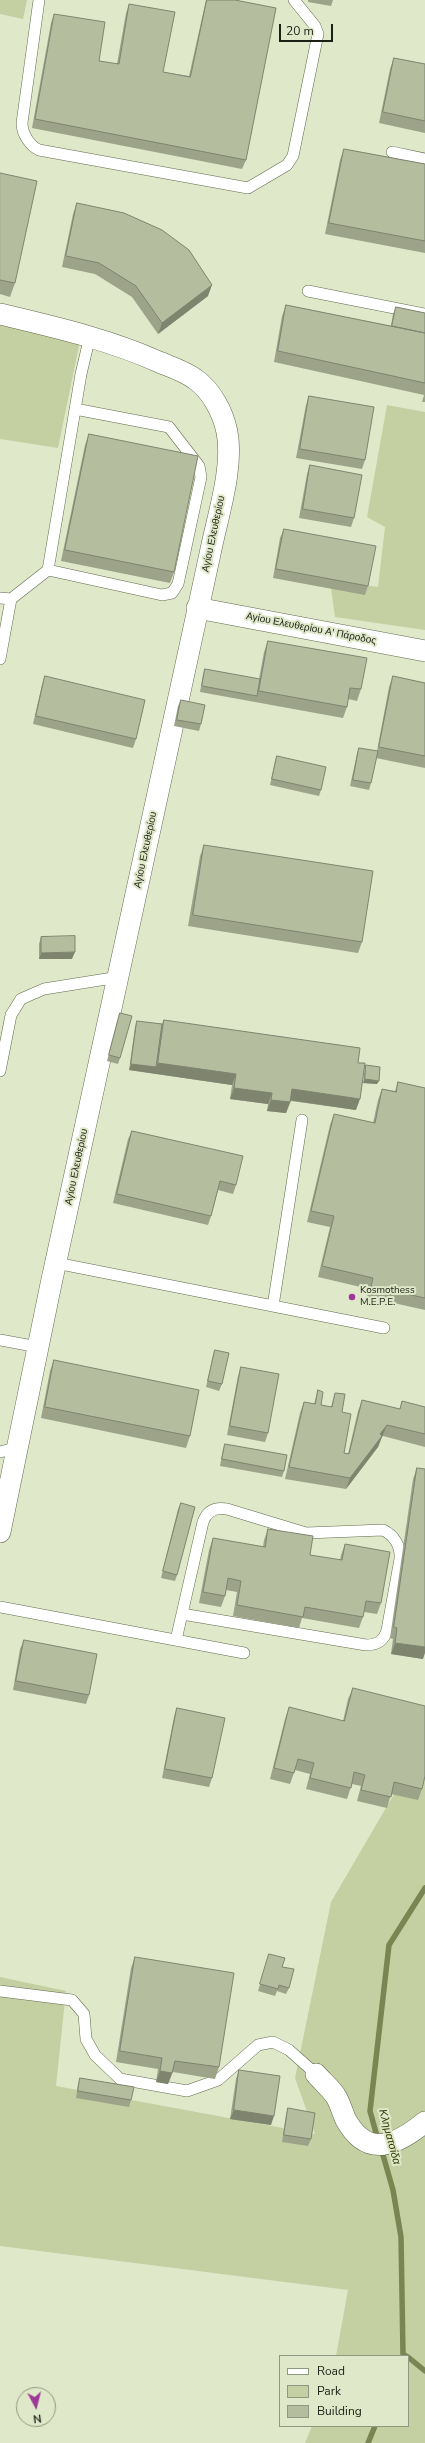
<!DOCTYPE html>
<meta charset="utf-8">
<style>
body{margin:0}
#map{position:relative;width:425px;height:2443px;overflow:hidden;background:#dfe8c9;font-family:"Nunito Sans",sans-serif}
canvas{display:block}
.legend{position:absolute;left:279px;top:2355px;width:130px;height:72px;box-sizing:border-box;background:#dfe8c9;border:1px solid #919881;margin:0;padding:5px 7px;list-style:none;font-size:12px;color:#1c1f14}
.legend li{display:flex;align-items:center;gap:8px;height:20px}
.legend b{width:20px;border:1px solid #919881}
.north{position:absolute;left:16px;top:2387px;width:40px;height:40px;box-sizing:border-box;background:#dfe8c9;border:1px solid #919881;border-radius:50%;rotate:173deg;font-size:11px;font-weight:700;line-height:16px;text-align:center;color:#1c1f14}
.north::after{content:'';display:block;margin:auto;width:14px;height:18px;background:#9f379a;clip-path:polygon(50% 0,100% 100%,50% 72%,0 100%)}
.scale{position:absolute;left:279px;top:24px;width:54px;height:18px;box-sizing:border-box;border:2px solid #1c1f14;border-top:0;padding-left:5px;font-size:12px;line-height:14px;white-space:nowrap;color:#1c1f14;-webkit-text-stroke:3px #dfe8c9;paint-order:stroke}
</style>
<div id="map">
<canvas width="425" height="2443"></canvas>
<ul class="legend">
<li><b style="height:5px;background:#fff"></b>Road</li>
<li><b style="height:11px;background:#c4d0a2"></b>Park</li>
<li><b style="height:11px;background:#b5bd9f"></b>Building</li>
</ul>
<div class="north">N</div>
<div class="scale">20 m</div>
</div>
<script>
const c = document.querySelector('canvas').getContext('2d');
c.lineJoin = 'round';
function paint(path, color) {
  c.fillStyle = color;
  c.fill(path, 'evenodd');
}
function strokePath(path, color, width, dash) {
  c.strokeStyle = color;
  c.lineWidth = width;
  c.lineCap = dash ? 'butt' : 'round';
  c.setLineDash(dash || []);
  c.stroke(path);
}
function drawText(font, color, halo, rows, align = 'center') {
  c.font = font + ' "Nunito Sans",sans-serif';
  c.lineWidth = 4;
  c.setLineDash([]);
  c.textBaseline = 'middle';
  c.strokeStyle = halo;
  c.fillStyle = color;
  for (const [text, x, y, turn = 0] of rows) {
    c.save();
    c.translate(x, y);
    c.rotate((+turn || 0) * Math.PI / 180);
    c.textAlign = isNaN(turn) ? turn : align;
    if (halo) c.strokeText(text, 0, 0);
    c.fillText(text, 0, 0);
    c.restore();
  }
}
paint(new Path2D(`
 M 0,0 L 27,0 L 23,19 L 0,14 Z
 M 0,321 L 80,341 L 58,448 L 0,439 Z
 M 387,405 L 425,412 L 425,630 L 335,617 L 330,580 L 378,587 L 385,527 L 367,517 Z
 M 425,1741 L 425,2443 L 305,2443 L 312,2426 L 408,2426 L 408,2356 L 336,2356 L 348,2290 L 0,2246 L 0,1977 L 66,1991 L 56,2086 L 315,2134 L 295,2078 L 331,1902 Z`), '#c4d0a2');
strokePath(new Path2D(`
 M 378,2140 L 370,2111 L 389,1945 L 425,1888
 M 381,2148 L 393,2190 L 401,2237 L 403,2354 L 406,2356
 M 408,2357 L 425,2371
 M 368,2443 L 375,2426`), '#798552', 5.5);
const service = new Path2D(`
 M 39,0 L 22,123 C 22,134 30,146 39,150 L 248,188 L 287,165 L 293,156 L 318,34 L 315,26 L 294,0
 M 392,152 L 425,159
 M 308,291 L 425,314
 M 75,409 L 169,427 L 199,466 L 201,477 L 178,584 L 172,593 L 162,595 L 48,570 L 81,374 L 90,336
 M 0,598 L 11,599
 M 0,659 L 11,599 L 48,570
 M 0,1071 L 11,1015 L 21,999 L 44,989 L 119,977
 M 56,1263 L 384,1328
 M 273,1306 L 302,1120
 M 0,1340 L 38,1347
 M 0,1452 L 16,1448
 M 0,1607 L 244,1653
 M 176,1640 L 203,1522 C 207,1511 215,1507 227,1509 L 306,1533 L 383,1530 C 394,1535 401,1546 400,1559 L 387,1630 C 384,1641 377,1645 366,1645 L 182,1614
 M 0,1991 L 72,2000 L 84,2014 L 86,2039 L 95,2055 L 120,2079 L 187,2091 L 218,2080 L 258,2045 L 273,2042 L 289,2050 L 316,2074`);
const minor = new Path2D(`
 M 0,314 C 54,327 108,339 159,362 C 171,367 184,371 195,379 C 211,390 223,412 227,432 C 234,468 217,518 210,554 L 51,1284 L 0,1532
 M 197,608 L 425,651
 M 316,2074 C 322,2081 329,2087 335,2095 C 340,2102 342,2112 346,2120 C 368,2160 398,2144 425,2122`);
strokePath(service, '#62694d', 12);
strokePath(minor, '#62694d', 22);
strokePath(service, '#fff', 11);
strokePath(minor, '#fff', 21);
paint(new Path2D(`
 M 206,0 L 235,0 L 246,160 L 242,169 L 32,128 L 51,23 L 54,14 L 99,61 L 117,64 L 126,13 L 129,4 L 163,72 L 189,76 Z
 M 308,0 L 333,0 L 331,6 L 308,2 Z
 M 394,58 L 425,64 L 425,133 L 379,123 L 390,69 Z
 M 344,149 L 425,164 L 425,253 L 325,234 L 340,160 Z
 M 0,173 L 15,283 L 10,297 L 0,294 Z
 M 77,203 L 208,296 L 158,334 L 132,297 L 95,274 L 62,267 L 73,214 Z
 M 286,305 L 391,326 L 393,314 L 396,307 L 425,313 L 425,402 L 422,402 L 424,395 L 274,362 L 282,316 Z
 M 309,396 L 365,460 L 362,469 L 296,458 L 306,405 Z
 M 89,434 L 174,572 L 170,583 L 61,561 L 85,445 Z
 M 310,465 L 354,518 L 351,527 L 299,518 L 307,474 Z
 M 284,529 L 368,586 L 365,595 L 273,578 L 280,538 Z
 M 268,641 L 361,689 L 357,701 L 348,699 L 347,707 L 343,718 L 200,692 L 203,675 L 205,669 L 259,679 L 264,652 Z
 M 45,676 L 136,739 L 133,748 L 33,724 L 42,685 Z
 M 393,676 L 425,683 L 425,768 L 376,758 L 371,783 L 369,790 L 350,786 L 357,754 L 359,748 L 377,751 L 389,687 Z
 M 181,700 L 201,724 L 199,731 L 174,726 L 178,706 Z
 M 277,756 L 321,790 L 319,796 L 270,785 L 275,762 Z
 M 204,845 L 362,942 L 358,953 L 188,926 L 200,856 Z
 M 41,937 L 72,959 L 39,959 L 39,944 Z
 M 120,1013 L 120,1058 L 118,1064 L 107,1061 L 118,1019 Z
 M 164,1020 L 358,1063 L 356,1110 L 291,1101 L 286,1113 L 267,1111 L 268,1104 L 230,1099 L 232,1085 L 129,1070 L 135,1027 L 137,1021 L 162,1024 Z
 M 366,1065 L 377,1084 L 363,1083 L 365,1068 Z
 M 398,1082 L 425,1088 L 425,1310 L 367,1297 L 369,1289 L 318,1277 L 330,1227 L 307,1222 L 330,1125 L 334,1114 L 373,1123 L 378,1100 L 382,1089 L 395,1091 Z
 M 132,1131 L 236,1185 L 233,1194 L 218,1190 L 211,1216 L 208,1225 L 113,1203 L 128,1139 Z
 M 215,1350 L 222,1384 L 219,1391 L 206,1387 L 213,1356 Z
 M 54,1360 L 190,1436 L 186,1448 L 41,1418 L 50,1371 Z
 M 241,1367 L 268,1433 L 265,1442 L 227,1435 L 238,1376 Z
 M 318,1390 L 321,1405 L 331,1407 L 335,1393 L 342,1412 L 344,1453 L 348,1454 L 358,1411 L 362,1400 L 400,1409 L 402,1401 L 425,1407 L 425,1447 L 383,1436 L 381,1438 L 378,1447 L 346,1489 L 285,1479 L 300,1413 L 304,1402 L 314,1404 Z
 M 225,1444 L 284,1471 L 282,1477 L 220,1466 L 223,1450 Z
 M 417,1468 L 423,1659 L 391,1654 L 393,1639 L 390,1638 L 413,1479 Z
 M 181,1503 L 177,1575 L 175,1581 L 161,1578 L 178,1509 Z
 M 268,1529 L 310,1555 L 340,1560 L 341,1555 L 345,1544 L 381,1603 L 377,1614 L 364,1612 L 363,1617 L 359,1628 L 302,1618 L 299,1628 L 233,1616 L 237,1592 L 226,1590 L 225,1596 L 221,1607 L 199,1603 L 209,1550 L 213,1538 L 263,1547 L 264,1540 Z
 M 24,1640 L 89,1695 L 86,1704 L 13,1690 L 20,1649 Z
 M 353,1688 L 422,1789 L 418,1800 L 391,1794 L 387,1808 L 357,1801 L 361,1786 L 352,1784 L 347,1799 L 306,1789 L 310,1774 L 295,1770 L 290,1784 L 270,1779 L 285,1719 L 289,1707 L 343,1721 L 348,1699 Z
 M 177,1708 L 212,1778 L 209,1787 L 162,1778 L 174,1717 Z
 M 269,1954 L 282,1967 L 289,1988 L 286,1994 L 277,1991 L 275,1996 L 258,1991 Z
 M 135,1957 L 219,2067 L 215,2079 L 173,2072 L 168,2084 L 156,2082 L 158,2069 L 116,2062 L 131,1968 Z
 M 239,2070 L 271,2125 L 230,2119 L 236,2079 Z
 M 80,2078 L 131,2100 L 129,2107 L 76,2098 L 78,2084 Z
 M 288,2108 L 311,2139 L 308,2146 L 282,2142 L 286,2115 Z`), '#9ca389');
paint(new Path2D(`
 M 212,285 L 208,296 L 158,334 L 162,323 Z
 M 75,952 L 72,959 L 39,959 L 41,953 Z
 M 158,1063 L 236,1074 L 232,1085 L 129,1070 L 131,1064 L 156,1067 Z
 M 365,1079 L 379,1081 L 377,1084 L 363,1083 Z
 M 234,1088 L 272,1093 L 268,1104 L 230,1099 Z
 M 292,1089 L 360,1099 L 356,1110 L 288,1100 Z
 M 271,1100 L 290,1102 L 286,1113 L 267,1111 Z
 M 387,1425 L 378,1447 L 346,1489 L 350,1478 L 380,1434 Z
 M 395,1643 L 425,1647 L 425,1653 L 423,1659 L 391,1654 Z
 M 160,2071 L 172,2073 L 168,2084 L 156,2082 Z
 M 234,2110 L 274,2116 L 271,2125 L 230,2119 Z`), '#7f846f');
const building = new Path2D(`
 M 207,0 L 235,0 L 276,8 L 246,160 L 35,119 L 54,14 L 105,22 L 99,61 L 119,64 L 129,4 L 175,12 L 163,72 L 190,77 Z
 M 394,58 L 425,64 L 425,121 L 383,112 Z
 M 344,149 L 425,164 L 425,241 L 329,223 Z
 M 0,173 L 37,181 L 15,283 L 0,280 Z
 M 77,203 L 124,213 L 162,230 L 189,250 L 212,285 L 162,323 L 136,286 L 99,263 L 66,256 Z
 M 286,305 L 425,333 L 425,383 L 278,351 Z
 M 396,307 L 425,313 L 425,333 L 392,326 Z
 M 309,396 L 374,407 L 365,460 L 300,449 Z
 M 89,434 L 198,456 L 174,572 L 65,550 Z
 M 310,465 L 362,475 L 354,518 L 303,509 Z
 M 284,529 L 376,546 L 368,586 L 276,569 Z
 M 268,641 L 367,658 L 361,689 L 350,688 L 347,707 L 259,691 Z
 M 205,669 L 260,679 L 257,696 L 202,686 Z
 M 45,676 L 145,700 L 136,739 L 36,716 Z
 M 393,676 L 425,683 L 425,756 L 379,747 Z
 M 181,700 L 205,705 L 201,724 L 177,720 Z
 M 359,748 L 378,751 L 371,783 L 353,780 Z
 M 277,756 L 326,767 L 321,790 L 272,779 Z
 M 204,845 L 373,871 L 362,942 L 193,915 Z
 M 75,936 L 75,952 L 41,953 L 41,937 Z
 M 120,1013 L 132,1016 L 120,1058 L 109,1055 Z
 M 164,1020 L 360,1048 L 358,1063 L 365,1063 L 360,1099 L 292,1089 L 290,1102 L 271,1100 L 272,1093 L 234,1088 L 236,1074 L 158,1063 Z
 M 137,1021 L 162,1024 L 156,1067 L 131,1064 Z
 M 366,1065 L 380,1067 L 379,1081 L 365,1079 Z
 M 398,1082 L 425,1088 L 425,1298 L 371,1286 L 373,1278 L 322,1266 L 334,1216 L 311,1211 L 334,1114 L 375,1123 L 382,1089 L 396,1092 Z
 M 132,1131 L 243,1156 L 236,1185 L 220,1181 L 211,1216 L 117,1194 Z
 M 215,1350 L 229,1353 L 222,1384 L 208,1381 Z
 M 54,1360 L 199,1390 L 190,1436 L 45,1407 Z
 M 241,1367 L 279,1374 L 268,1433 L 230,1426 Z
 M 318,1390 L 323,1392 L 321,1405 L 332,1407 L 335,1393 L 345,1394 L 342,1412 L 351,1414 L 344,1453 L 349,1454 L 362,1400 L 400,1409 L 402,1401 L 425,1407 L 425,1434 L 387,1425 L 380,1434 L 382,1436 L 350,1478 L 289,1467 L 304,1402 L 315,1404 Z
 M 225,1444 L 287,1455 L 284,1471 L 222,1459 Z
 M 417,1468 L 425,1469 L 425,1647 L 395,1643 L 397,1628 L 394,1627 Z
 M 181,1503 L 195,1507 L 177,1575 L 163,1571 Z
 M 268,1529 L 313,1536 L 310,1555 L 342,1560 L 345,1544 L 390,1552 L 381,1603 L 366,1601 L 363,1617 L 305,1607 L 303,1617 L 237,1605 L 241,1581 L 228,1578 L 225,1596 L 203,1592 L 213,1538 L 265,1547 Z
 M 24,1640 L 97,1654 L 89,1695 L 16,1681 Z
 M 353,1688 L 425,1706 L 425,1776 L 422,1789 L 394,1782 L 391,1797 L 361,1790 L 365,1775 L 354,1772 L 351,1788 L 310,1778 L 314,1763 L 298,1759 L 294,1773 L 274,1768 L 289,1707 L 344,1721 Z
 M 177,1708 L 225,1718 L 212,1778 L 165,1769 Z
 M 269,1954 L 285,1958 L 282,1967 L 294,1969 L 289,1988 L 279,1985 L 278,1989 L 260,1984 Z
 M 135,1957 L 234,1973 L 219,2067 L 175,2061 L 172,2073 L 160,2071 L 162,2058 L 120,2051 Z
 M 239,2070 L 280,2076 L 274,2116 L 234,2110 Z
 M 80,2078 L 134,2087 L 131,2100 L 78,2091 Z
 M 288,2108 L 315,2113 L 311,2139 L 284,2135 Z`);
paint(building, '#b5bd9f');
strokePath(building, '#7f846f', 1);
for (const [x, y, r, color] of [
 [352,1297,4,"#9f379a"]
]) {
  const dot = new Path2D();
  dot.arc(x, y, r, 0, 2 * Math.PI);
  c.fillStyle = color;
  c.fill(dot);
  strokePath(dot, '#dfe8c9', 1.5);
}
drawText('10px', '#1c1f14', '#dfe8c9', [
 ["Αγίου Ελευθερίου",214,534,-78],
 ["Αγίου Ελευθερίου Α' Πάροδος",311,629,11],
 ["Αγίου Ελευθερίου",146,850,-78],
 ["Αγίου Ελευθερίου",77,1167,-78]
]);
drawText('10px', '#1c1f14', '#dfe8c9', [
 ["Kosmothess",360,1291],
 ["M.E.P.E.",360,1303]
], 'left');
drawText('italic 11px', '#343d08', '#dfe8c9', [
 ["Κληματσίδα",389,2137,75]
]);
</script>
